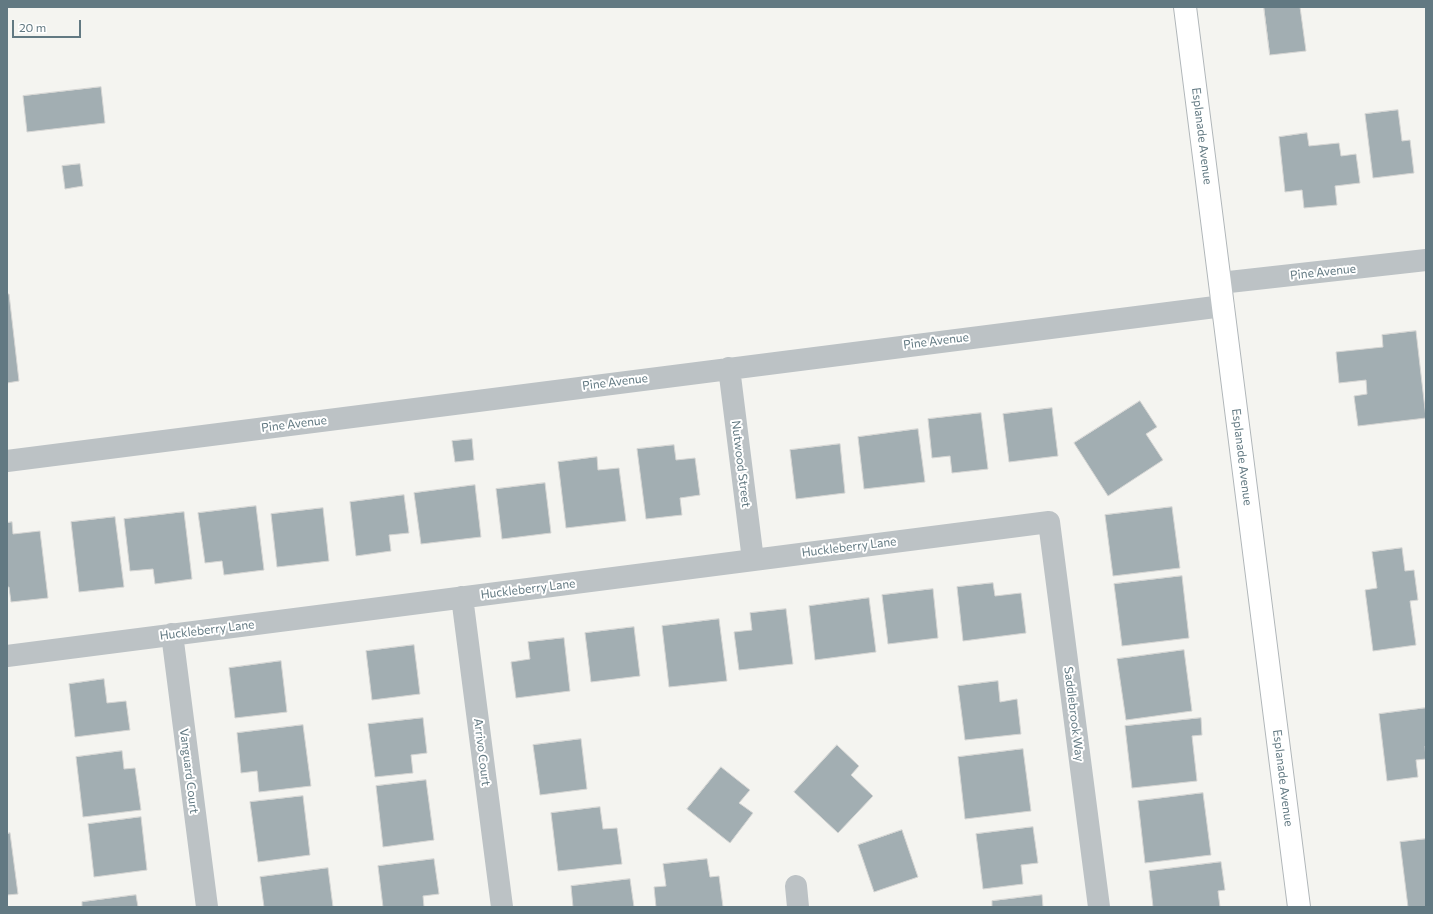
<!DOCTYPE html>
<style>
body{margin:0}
#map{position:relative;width:1433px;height:914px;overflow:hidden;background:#f4f4f0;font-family:Commissioner,sans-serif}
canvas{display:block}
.frame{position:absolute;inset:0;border:8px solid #627982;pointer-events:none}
.scale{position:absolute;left:12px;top:20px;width:69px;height:18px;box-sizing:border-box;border:2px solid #627982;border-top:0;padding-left:5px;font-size:12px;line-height:14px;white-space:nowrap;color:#627982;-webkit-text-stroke:3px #fff;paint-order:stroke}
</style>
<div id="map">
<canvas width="1433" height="914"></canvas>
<div class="frame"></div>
<div class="scale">20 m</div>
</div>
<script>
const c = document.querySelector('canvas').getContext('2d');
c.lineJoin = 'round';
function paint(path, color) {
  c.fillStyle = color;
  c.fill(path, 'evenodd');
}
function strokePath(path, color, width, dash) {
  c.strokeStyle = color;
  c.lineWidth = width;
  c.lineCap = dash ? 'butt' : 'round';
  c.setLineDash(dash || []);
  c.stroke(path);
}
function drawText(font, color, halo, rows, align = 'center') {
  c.font = font + ' Commissioner,sans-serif';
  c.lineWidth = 4;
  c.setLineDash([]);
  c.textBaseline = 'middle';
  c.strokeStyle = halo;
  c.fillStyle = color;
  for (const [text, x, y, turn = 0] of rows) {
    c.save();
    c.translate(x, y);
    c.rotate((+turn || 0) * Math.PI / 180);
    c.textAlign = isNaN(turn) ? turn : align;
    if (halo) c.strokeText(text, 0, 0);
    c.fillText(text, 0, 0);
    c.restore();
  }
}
const building = new Path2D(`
 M 1264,7 L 1300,7 L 1306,51 L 1270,55 Z
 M 101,87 L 105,123 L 27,132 L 23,96 Z
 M 1398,110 L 1402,141 L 1410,140 L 1414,173 L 1373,178 L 1365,114 Z
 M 1307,133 L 1309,146 L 1339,143 L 1341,156 L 1356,154 L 1360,183 L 1335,186 L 1337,205 L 1304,208 L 1302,190 L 1285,192 L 1279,137 Z
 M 80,164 L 83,186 L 65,189 L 62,166 Z
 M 7,294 L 9,294 L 19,381 L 7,383 Z
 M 1416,331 L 1426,418 L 1358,426 L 1354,396 L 1367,394 L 1366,380 L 1339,383 L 1336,352 L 1383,347 L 1382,335 Z
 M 1140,401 L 1157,427 L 1146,434 L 1163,460 L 1108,496 L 1074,443 Z
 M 1052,408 L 1058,456 L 1009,462 L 1003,414 Z
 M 981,413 L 988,469 L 952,473 L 950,456 L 932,458 L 928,419 Z
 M 918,429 L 925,482 L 864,489 L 858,437 Z
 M 472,439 L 474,460 L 455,462 L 452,441 Z
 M 840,444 L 845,493 L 796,499 L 790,450 Z
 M 674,445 L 676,460 L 695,458 L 700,495 L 680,498 L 682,515 L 646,519 L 637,449 Z
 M 597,457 L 598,470 L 619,468 L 626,521 L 566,528 L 558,462 Z
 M 545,483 L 551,533 L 502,539 L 496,489 Z
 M 475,485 L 481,537 L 421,544 L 414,493 Z
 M 404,495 L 409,533 L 389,535 L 391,551 L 356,556 L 350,502 Z
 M 256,506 L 264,570 L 224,575 L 222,561 L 205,563 L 198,513 Z
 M 1172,507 L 1180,568 L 1113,576 L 1105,515 Z
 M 323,508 L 329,561 L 277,567 L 271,514 Z
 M 184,512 L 192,579 L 155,584 L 153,569 L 130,571 L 124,519 Z
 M 115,517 L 124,587 L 79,592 L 71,522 Z
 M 12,522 L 13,534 L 40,531 L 48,598 L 11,602 L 9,587 L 7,587 L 7,523 Z
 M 1402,548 L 1405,571 L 1414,570 L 1418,600 L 1410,601 L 1416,645 L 1373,651 L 1365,590 L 1377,588 L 1372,552 Z
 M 1182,576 L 1189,638 L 1122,646 L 1114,584 Z
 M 993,583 L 995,596 L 1021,593 L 1026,633 L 963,641 L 957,587 Z
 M 933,589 L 938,638 L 888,644 L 882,595 Z
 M 869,598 L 876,652 L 815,660 L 809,606 Z
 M 786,609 L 793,664 L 739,670 L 734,632 L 752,630 L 750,613 Z
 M 719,619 L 727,681 L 669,687 L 662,626 Z
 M 634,627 L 640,676 L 591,682 L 585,633 Z
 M 564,638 L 570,691 L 516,698 L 511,662 L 530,659 L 528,642 Z
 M 414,645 L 420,694 L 372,700 L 366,651 Z
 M 1184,650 L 1192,711 L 1126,720 L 1117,659 Z
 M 281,661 L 287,712 L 235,718 L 229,668 Z
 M 104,679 L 107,703 L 126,701 L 130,730 L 75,737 L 69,684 Z
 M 998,681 L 1000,702 L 1017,699 L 1021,734 L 965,740 L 958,686 Z
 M 1426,708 L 1426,746 L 1425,746 L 1426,759 L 1416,760 L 1418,777 L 1387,781 L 1379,714 Z
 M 423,718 L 427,753 L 411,755 L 413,773 L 375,777 L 368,724 Z
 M 1201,718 L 1202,735 L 1192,736 L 1197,781 L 1132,788 L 1125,726 Z
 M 303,725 L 311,786 L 259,792 L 257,771 L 241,773 L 237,733 Z
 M 581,739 L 587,789 L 540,795 L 533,745 Z
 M 837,745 L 859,766 L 851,775 L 873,796 L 838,833 L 794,792 Z
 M 1023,749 L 1031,811 L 965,819 L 958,757 Z
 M 122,751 L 124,769 L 135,768 L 141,810 L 83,817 L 76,757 Z
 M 721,767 L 750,790 L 739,803 L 753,813 L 730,843 L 687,809 Z
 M 426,780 L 434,840 L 383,847 L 376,786 Z
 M 1203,793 L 1211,855 L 1145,863 L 1138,801 Z
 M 303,796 L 310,855 L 258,862 L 250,802 Z
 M 600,807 L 603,829 L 617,828 L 622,864 L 558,871 L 551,813 Z
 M 141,817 L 147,870 L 94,877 L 88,824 Z
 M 1033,827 L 1038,863 L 1021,865 L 1023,884 L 983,889 L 976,834 Z
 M 902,830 L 918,877 L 874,892 L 858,845 Z
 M 10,833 L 18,894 L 7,895 L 7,834 Z
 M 1426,839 L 1426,907 L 1408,907 L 1400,842 Z
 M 434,859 L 439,894 L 423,896 L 424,907 L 383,907 L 378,866 Z
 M 707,859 L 710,877 L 719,876 L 723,907 L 656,907 L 654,887 L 666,886 L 663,864 Z
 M 1221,862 L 1225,890 L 1218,891 L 1220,907 L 1153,907 L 1149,871 Z
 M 328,868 L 333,907 L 264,907 L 260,877 Z
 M 630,879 L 634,907 L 573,907 L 571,886 Z
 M 136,895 L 138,907 L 82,907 L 82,902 Z
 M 1042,895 L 1043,907 L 992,907 L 992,901 Z`);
paint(building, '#a2aeb2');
strokePath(building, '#d5d5d3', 1);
const major = new Path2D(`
 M 1185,7 L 1299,907`);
strokePath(major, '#b0b6b9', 24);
strokePath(new Path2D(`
 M 1220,283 L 1426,260
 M 729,368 L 753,560
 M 7,461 L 1223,306
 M 462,597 L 502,907
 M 172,634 L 207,907
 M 7,656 L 1049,522 L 1099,907
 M 796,886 L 798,907`), '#bcc2c5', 22);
strokePath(major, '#fff', 22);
drawText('12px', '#627982', '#fff', [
 ["Esplanade Avenue",1202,136,83],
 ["Pine Avenue",1323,272,-6],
 ["Pine Avenue",936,341,-7],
 ["Pine Avenue",615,382,-7],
 ["Pine Avenue",294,424,-7],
 ["Esplanade Avenue",1242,457,83],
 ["Nutwood Street",741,464,83],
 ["Huckleberry Lane",849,547,-7],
 ["Huckleberry Lane",528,589,-7],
 ["Huckleberry Lane",207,630,-7],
 ["Saddlebrook Way",1074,714,83],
 ["Arrivo Court",482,752,83],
 ["Vanguard Court",189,771,83],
 ["Esplanade Avenue",1283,778,83]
]);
</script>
